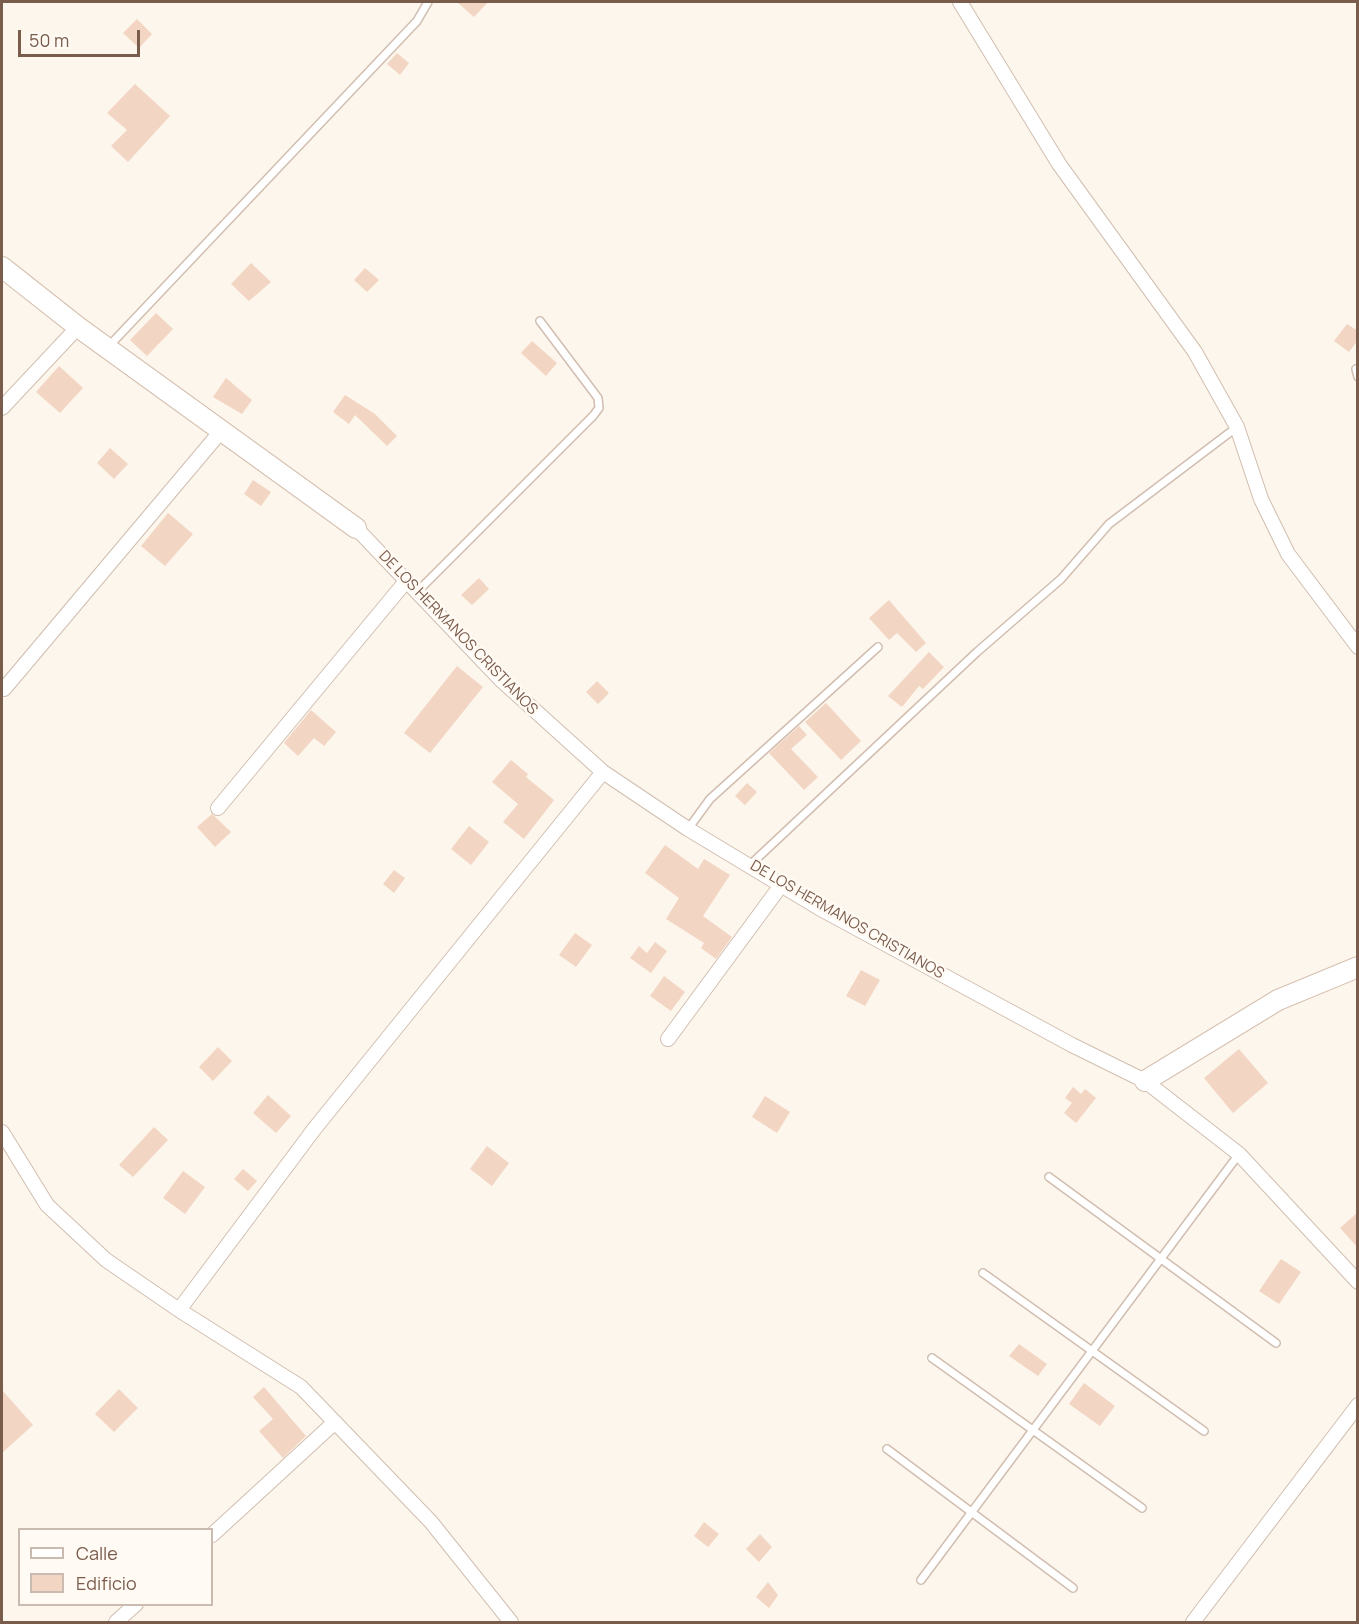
<!DOCTYPE html>
<style>
body{margin:0}
#map{position:relative;width:1359px;height:1624px;overflow:hidden;background:#fdf6ec;font-family:Manrope,sans-serif}
canvas{display:block}
.frame{position:absolute;inset:0;border:3px solid #7a5c4d;pointer-events:none}
.legend{position:absolute;left:18px;top:1528px;width:195px;height:78px;box-sizing:border-box;background:#fffaf3;border:2px solid #cabbb1;margin:0;padding:8px 10px;list-style:none;font-size:18px;color:#7a5c4d}
.legend li{display:flex;align-items:center;gap:12px;height:30px}
.legend b{width:30px;border:2px solid #cabbb1}
.scale{position:absolute;left:18px;top:30px;width:122px;height:27px;box-sizing:border-box;border:3px solid #7a5c4d;border-top:0;padding-left:8px;font-size:18px;line-height:21px;white-space:nowrap;color:#7a5c4d;-webkit-text-stroke:4px #fffaf3;paint-order:stroke}
</style>
<div id="map">
<canvas width="1359" height="1624"></canvas>
<div class="frame"></div>
<ul class="legend">
<li><b style="height:8px;background:#fff"></b>Calle</li>
<li><b style="height:16px;background:#f3d5c3"></b>Edificio</li>
</ul>
<div class="scale">50 m</div>
</div>
<script>
const c = document.querySelector('canvas').getContext('2d');
c.lineJoin = 'round';
function paint(path, color) {
  c.fillStyle = color;
  c.fill(path, 'evenodd');
}
function strokePath(path, color, width, dash) {
  c.strokeStyle = color;
  c.lineWidth = width;
  c.lineCap = dash ? 'butt' : 'round';
  c.setLineDash(dash || []);
  c.stroke(path);
}
function drawText(font, color, halo, rows, align = 'center') {
  c.font = font + ' Manrope,sans-serif';
  c.lineWidth = 5;
  c.setLineDash([]);
  c.textBaseline = 'middle';
  c.strokeStyle = halo;
  c.fillStyle = color;
  for (const [text, x, y, turn = 0] of rows) {
    c.save();
    c.translate(x, y);
    c.rotate((+turn || 0) * Math.PI / 180);
    c.textAlign = isNaN(turn) ? turn : align;
    if (halo) c.strokeText(text, 0, 0);
    c.fillText(text, 0, 0);
    c.restore();
  }
}
paint(new Path2D(`
 M 457,2 L 488,2 L 474,17 Z
 M 137,19 L 152,34 L 139,48 L 123,33 Z
 M 397,53 L 409,63 L 400,75 L 387,64 Z
 M 135,84 L 170,116 L 128,162 L 111,146 L 127,130 L 107,113 Z
 M 251,263 L 271,282 L 249,301 L 231,284 Z
 M 365,268 L 379,280 L 367,292 L 354,280 Z
 M 156,313 L 173,329 L 147,356 L 130,340 Z
 M 1347,324 L 1358,331 L 1358,340 L 1349,352 L 1334,341 Z
 M 532,341 L 557,363 L 546,376 L 521,353 Z
 M 59,366 L 83,388 L 60,413 L 36,392 Z
 M 226,378 L 252,400 L 242,414 L 213,397 Z
 M 345,395 L 375,414 L 397,436 L 387,446 L 355,415 L 349,424 L 333,412 Z
 M 110,448 L 128,464 L 114,479 L 97,463 Z
 M 253,480 L 271,492 L 261,506 L 244,494 Z
 M 168,513 L 193,534 L 165,566 L 141,546 Z
 M 479,578 L 489,589 L 472,605 L 461,595 Z
 M 889,600 L 926,643 L 916,652 L 897,633 L 889,640 L 869,618 Z
 M 929,652 L 944,667 L 923,689 L 919,686 L 902,707 L 888,696 Z
 M 457,666 L 483,687 L 430,753 L 404,733 Z
 M 597,681 L 609,693 L 598,704 L 586,692 Z
 M 826,703 L 861,741 L 841,760 L 805,722 Z
 M 311,710 L 336,732 L 324,746 L 314,738 L 298,756 L 284,743 Z
 M 799,726 L 807,735 L 791,749 L 818,777 L 804,790 L 769,753 Z
 M 511,760 L 528,774 L 526,777 L 554,800 L 524,839 L 503,822 L 518,804 L 492,782 Z
 M 747,783 L 757,792 L 745,805 L 735,796 Z
 M 212,814 L 231,832 L 215,847 L 197,827 Z
 M 469,826 L 489,842 L 471,865 L 451,849 Z
 M 665,845 L 698,869 L 704,859 L 730,875 L 703,916 L 732,937 L 716,959 L 701,948 L 704,943 L 666,919 L 679,898 L 645,873 Z
 M 394,870 L 405,878 L 394,893 L 383,884 Z
 M 575,933 L 592,945 L 576,967 L 559,955 Z
 M 655,942 L 667,951 L 651,973 L 630,958 L 639,946 L 647,953 Z
 M 861,970 L 880,980 L 865,1006 L 846,996 Z
 M 664,976 L 685,992 L 671,1011 L 650,996 Z
 M 218,1047 L 232,1061 L 213,1081 L 199,1067 Z
 M 1239,1049 L 1268,1083 L 1233,1113 L 1204,1078 Z
 M 1073,1087 L 1081,1094 L 1085,1089 L 1096,1098 L 1076,1123 L 1064,1113 L 1072,1103 L 1065,1098 Z
 M 268,1095 L 291,1116 L 276,1133 L 253,1113 Z
 M 765,1096 L 790,1112 L 777,1133 L 752,1117 Z
 M 154,1127 L 168,1140 L 133,1177 L 119,1165 Z
 M 487,1146 L 509,1163 L 492,1186 L 470,1169 Z
 M 243,1169 L 257,1181 L 248,1191 L 234,1179 Z
 M 183,1171 L 205,1187 L 185,1214 L 163,1198 Z
 M 1358,1212 L 1358,1248 L 1340,1228 Z
 M 1281,1259 L 1301,1272 L 1279,1304 L 1259,1291 Z
 M 1019,1344 L 1047,1364 L 1038,1376 L 1009,1356 Z
 M 1084,1383 L 1115,1406 L 1100,1426 L 1069,1404 Z
 M 264,1387 L 306,1436 L 283,1458 L 259,1431 L 273,1419 L 253,1397 Z
 M 119,1389 L 138,1408 L 114,1432 L 95,1414 Z
 M 2,1390 L 33,1425 L 2,1453 Z
 M 704,1522 L 719,1534 L 708,1547 L 694,1536 Z
 M 760,1534 L 772,1547 L 759,1562 L 746,1549 Z
 M 768,1582 L 778,1595 L 769,1608 L 756,1597 Z`), '#f3d5c3');
const lane = new Path2D(`
 M 109,346 L 417,21 L 428,2
 M 1356,369 L 1358,377
 M 418,591 L 593,416 L 599,408 L 598,398 L 540,321
 M 688,829 L 710,799 L 878,647
 M 750,865 L 977,652 L 1061,579 L 1109,524 L 1237,427
 M 1049,1177 L 1276,1343
 M 983,1273 L 1204,1431
 M 932,1358 L 1142,1508
 M 887,1449 L 1073,1588
 M 921,1580 L 1239,1154`);
const street = new Path2D(`
 M 960,2 L 1059,164 L 1195,352 L 1237,427 L 1261,499 L 1288,554 L 1358,647
 M 2,408 L 78,327
 M 356,528 L 500,679 L 603,772 L 688,829 L 819,908 L 1072,1045 L 1145,1081 L 1239,1154 L 1358,1282
 M 4,689 L 222,430
 M 218,808 L 407,580
 M 668,1039 L 782,884
 M 2,1132 L 47,1205 L 106,1260 L 179,1310 L 301,1387 L 431,1522 L 511,1622
 M 179,1310 L 315,1128 L 603,772
 M 212,1535 L 335,1422
 M 116,1622 L 136,1604
 M 1193,1622 L 1358,1405`);
const secondary = new Path2D(`
 M 2,267 L 78,327 L 356,528
 M 1145,1081 L 1278,1000 L 1358,967`);
strokePath(lane, '#d1beb0', 10);
strokePath(street, '#d1beb0', 16);
strokePath(secondary, '#d6c0b0', 22);
strokePath(lane, '#fff', 7);
strokePath(street, '#fff', 14);
strokePath(secondary, '#fff', 20);
drawText('15px', '#7a5c4d', '#fffaf3', [
 ["DE LOS HERMANOS CRISTIANOS",458,633,46],
 ["DE LOS HERMANOS CRISTIANOS",847,920,30]
]);
</script>
